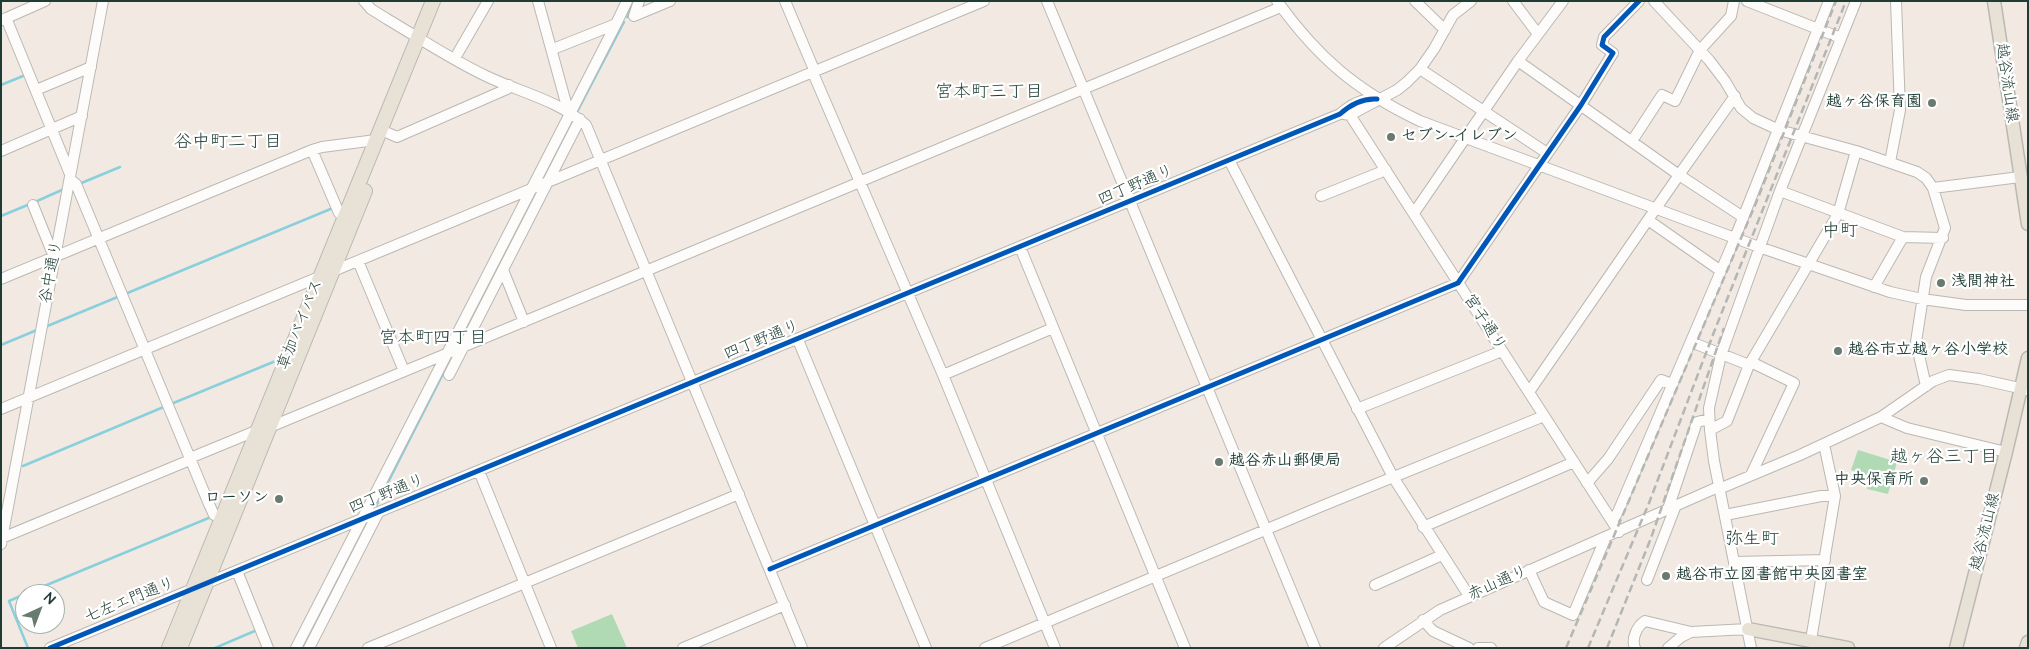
<!DOCTYPE html>
<meta charset="utf-8">
<style>
body{margin:0}
#map{position:relative;width:2029px;height:649px;overflow:hidden;background:#f2eae2;font-family:"Architects Daughter",sans-serif}
canvas{display:block}
.frame{position:absolute;inset:0;border:2px solid #1f3d34;pointer-events:none}
.north{position:absolute;left:15px;top:584px;width:50px;height:50px;box-sizing:border-box;background:#fff;border:1px solid #a5b1ae;border-radius:50%;rotate:43deg;font-size:14px;font-weight:700;line-height:20px;text-align:center;color:#1f3d34}
.north::after{content:'';display:block;margin:auto;width:18px;height:22px;background:#697a71;clip-path:polygon(50% 0,100% 100%,50% 72%,0 100%)}
</style>
<div id="map">
<canvas width="2029" height="649"></canvas>
<div class="frame"></div>
<div class="north">N</div>
</div>
<script>
const c = document.querySelector('canvas').getContext('2d');
c.lineJoin = 'round';
function paint(path, color) {
  c.fillStyle = color;
  c.fill(path, 'evenodd');
}
function strokePath(path, color, width, dash) {
  c.strokeStyle = color;
  c.lineWidth = width;
  c.lineCap = dash ? 'butt' : 'round';
  c.setLineDash(dash || []);
  c.stroke(path);
}
function drawText(font, color, halo, rows, align = 'center') {
  c.font = font + ' "Architects Daughter","Klee One",sans-serif';
  c.lineWidth = 4.5;
  c.setLineDash([]);
  c.textBaseline = 'middle';
  c.strokeStyle = halo;
  c.fillStyle = color;
  for (const [text, x, y, turn = 0] of rows) {
    c.save();
    c.translate(x, y);
    c.rotate((+turn || 0) * Math.PI / 180);
    c.textAlign = isNaN(turn) ? turn : align;
    if (halo) c.strokeText(text, 0, 0);
    c.fillText(text, 0, 0);
    c.restore();
  }
}
paint(new Path2D(`
 M 1858,450 L 1897,462 L 1888,494 L 1867,489 L 1871,476 L 1851,470 Z
 M 612,614 L 627,648 L 578,648 L 571,631 Z`), '#afdab4');
strokePath(new Path2D(`
 M 627,17 L 633,1
 M 1,85 L 23,76
 M 577,112 L 624,22
 M 544,176 L 572,123
 M 79,184 L 120,167
 M 35,202 L 64,189
 M 1,216 L 30,204
 M 125,294 L 333,208
 M 45,327 L 120,296
 M 458,344 L 534,195
 M 1,345 L 37,330
 M 171,404 L 278,360
 M 23,466 L 166,406
 M 376,506 L 452,356
 M 25,594 L 211,517
 M 25,594 L 9,601 L 28,648
 M 215,648 L 257,630
 M 303,648 L 365,526`), '#8acfdc', 2.5);
const minor = new Path2D(`
 M 364,1 L 371,9 L 387,19 C 419,38 452,60 486,76 C 519,92 558,100 586,125 L 802,648
 M 538,1 L 569,114
 M 639,1 L 634,16 L 670,1
 M 785,1 L 815,72
 M 1047,1 L 1315,648
 M 1277,1 C 1318,58 1357,91 1420,121 L 1759,247 L 1890,292 L 1922,299 L 1966,305 L 2028,305
 M 1415,1 L 1445,30
 M 1513,1 L 1538,34
 M 1654,1 L 1709,60 L 1725,81 L 1741,108 L 1753,118 L 1779,130 L 1856,151 L 1917,172 L 1926,178 L 1933,188 L 1945,228 L 1926,277 L 1916,342 L 1926,386
 M 1747,1 L 1841,38
 M 6,18 L 70,174
 M 2,20 L 45,1
 M 553,49 L 616,24 L 627,1
 M 455,58 L 488,1
 M 1518,61 L 1679,175 L 1743,217
 M 1420,69 L 1547,153
 M 813,73 L 943,375 L 1055,648
 M 36,90 L 91,67
 M 1344,114 L 1350,115 L 1361,109 L 1397,90 L 1407,82 L 1420,69 L 1434,49 L 1453,15 L 1471,1
 M 1350,115 L 1619,532
 M 388,133 L 397,137 L 507,89 L 509,85
 M 1632,141 L 1662,95 L 1675,101 L 1700,50 L 1731,16 L 1734,1
 M 312,150 L 339,213 L 345,216
 M 1,151 L 82,116
 M 1229,160 L 1393,477 L 1469,596
 M 1890,162 L 1900,110 L 1896,1
 M 70,179 L 76,184 L 209,504 L 214,515 L 221,518
 M 859,182 L 1281,7
 M 1933,188 L 2020,177
 M 1780,191 L 1903,237 L 1943,238
 M 1321,196 L 1386,170
 M 33,205 L 54,257
 M 1414,213 L 1518,61 L 1563,1
 M 1648,220 L 1721,271
 M 1020,247 L 1185,648
 M 358,261 L 404,371
 M 503,270 L 524,322
 M 1,279 L 312,150 L 322,147 L 376,140
 M 1874,287 L 1903,237
 M 798,340 L 926,648
 M 1691,342 L 1749,365
 M 1751,362 L 1794,383 L 1751,475
 M 449,375 L 580,119
 M 943,375 L 1053,328
 M 1529,392 L 1679,175 L 1735,96
 M 1,409 L 984,1
 M 1357,409 L 1502,351
 M 1881,417 L 1907,428 L 2006,452
 M 270,427 L 860,182
 M 1710,430 L 1727,421 L 1749,365 L 1838,214 L 1856,151
 M 190,458 L 258,430
 M 479,471 L 551,648
 M 1587,483 L 1608,459 L 1661,380 L 1672,384
 M 1719,489 L 1800,455 L 1881,417 L 1933,381 L 1949,375 L 1979,379 L 2028,390
 M 1668,509 L 1697,422 L 1709,419
 M 1725,515 L 1821,496 L 1835,496
 M 1612,521 L 1618,512 L 1735,238 L 1829,1
 M 1423,527 L 1574,462
 M 2,538 L 190,460
 M 1,544 L 103,1
 M 1735,562 L 1825,560
 M 770,569 L 1458,283 L 1581,105 L 1613,53 L 1602,45 L 1604,37 L 1639,1
 M 1529,570 L 1544,602 L 1573,615 L 1605,539
 M 237,571 L 268,648
 M 1647,580 L 1676,505
 M 1375,585 L 1442,555
 M 1423,620 L 1433,631 L 1469,648
 M 1811,640 L 1835,496 L 1824,444
 M 50,648 L 1340,114 C 1351,104 1363,98 1377,99
 M 296,648 L 616,24
 M 309,648 L 378,513
 M 368,648 L 739,494
 M 683,648 L 785,605
 M 985,648 L 1322,506 L 1544,416
 M 1384,648 L 1440,610 L 1718,487
 M 1478,648 L 1491,648
 M 1635,648 C 1631,639 1637,626 1645,621 L 1691,632
 M 1668,648 L 1681,637 L 1691,632 L 1748,629
 M 1751,648 L 1714,461 L 1710,430 L 1709,408 L 1721,355 L 1780,191 L 1856,1`);
const major = new Path2D(`
 M 1994,1 L 2028,224
 M 1748,629 L 1848,648
 M 1956,648 L 2006,452 L 2028,358
 M 2026,648 L 2028,642`);
const highway = new Path2D(`
 M 169,648 L 433,1
 M 180,648 L 365,191`);
strokePath(minor, '#bab8b3', 12);
strokePath(major, '#bab8b3', 15);
strokePath(highway, '#bab8b3', 16);
strokePath(minor, '#fdfcfb', 10);
strokePath(major, '#e8e2d6', 12);
strokePath(highway, '#e8e2d6', 14);
strokePath(new Path2D(`
 M 1566,648 L 1756,203 L 1836,1
 M 1588,648 L 1649,503 L 1714,332 L 1846,1
 M 1607,648 L 1651,538 L 1724,328`), '#b4b6b4', 2.5, [8, 4]);
strokePath(new Path2D(`
 M 770,569 L 1458,283 L 1581,105 L 1613,53 L 1602,45 L 1604,37 L 1639,1
 M 50,648 L 1340,114 C 1351,104 1363,98 1377,99`), '#0057b8', 5);
for (const [x, y, r, color] of [
 [1932,103,5,"#697a71"],
 [1391,137,5,"#697a71"],
 [1941,283,5,"#697a71"],
 [1838,351,5,"#697a71"],
 [1219,462,5,"#697a71"],
 [1924,481,5,"#697a71"],
 [279,499,5,"#697a71"],
 [1666,576,5,"#697a71"]
]) {
  const dot = new Path2D();
  dot.arc(x, y, r, 0, 2 * Math.PI);
  c.fillStyle = color;
  c.fill(dot);
  strokePath(dot, '#fff', 2);
}
drawText('16px', '#1f3d34', '#fff', [
 ["越谷流山線",2006,83,82],
 ["四丁野通り",1136,186,-23],
 ["谷中通り",52,272,-79],
 ["宮子通り",1484,323,57],
 ["草加バイパス",301,325,-68],
 ["四丁野通り",762,341,-22],
 ["四丁野通り",387,495,-22],
 ["越谷流山線",1986,532,-76],
 ["赤山通り",1498,584,-24],
 ["七左エ門通り",130,601,-22]
]);
drawText('bold 16px', '#1f3d34', '#fff', [
 ["越ヶ谷保育園",1922,103,"right"],
 ["セブン-イレブン",1401,137],
 ["浅間神社",1951,283],
 ["越谷市立越ヶ谷小学校",1848,351],
 ["越谷赤山郵便局",1229,462],
 ["中央保育所",1914,481,"right"],
 ["ローソン",269,499,"right"],
 ["越谷市立図書館中央図書室",1676,576]
], 'left');
drawText('18px', '#1f3d34', '#fff', [
 ["宮本町三丁目",989,93],
 ["谷中町二丁目",228,143],
 ["中町",1840,232],
 ["宮本町四丁目",433,339],
 ["越ヶ谷三丁目",1944,458],
 ["弥生町",1752,540]
]);
</script>
